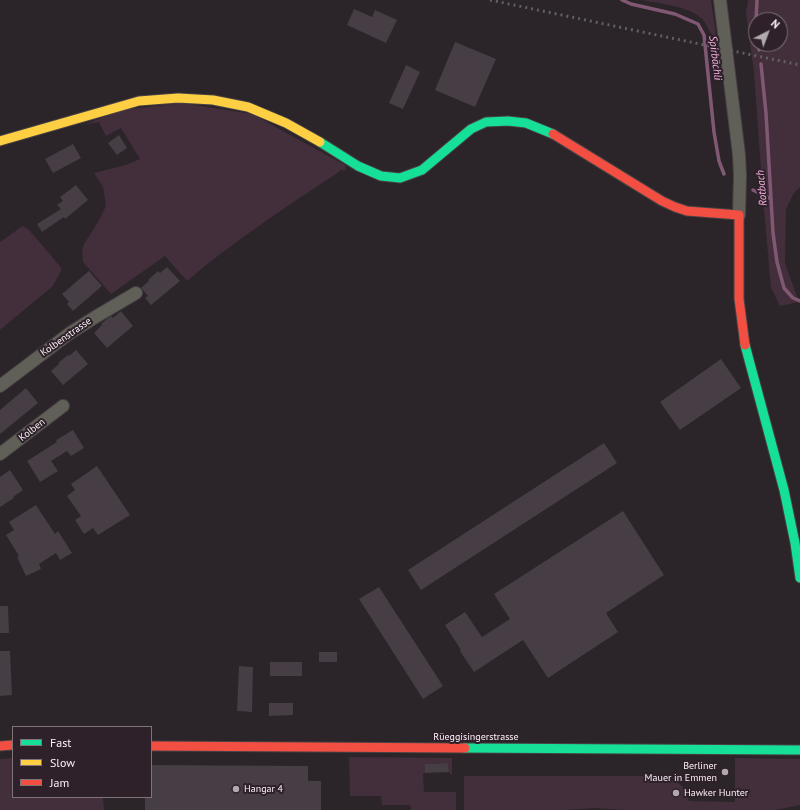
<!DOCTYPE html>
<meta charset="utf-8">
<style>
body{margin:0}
#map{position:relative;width:800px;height:810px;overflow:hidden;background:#2b2428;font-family:"PT Sans",sans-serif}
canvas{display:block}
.legend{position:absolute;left:12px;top:726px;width:140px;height:72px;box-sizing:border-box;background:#2e2129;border:1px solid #80747b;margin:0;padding:5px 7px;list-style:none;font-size:12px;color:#fbf1f7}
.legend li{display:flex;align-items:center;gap:8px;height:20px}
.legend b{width:20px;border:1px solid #80747b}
.north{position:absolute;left:748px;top:12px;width:40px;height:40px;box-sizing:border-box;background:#2e2129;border:1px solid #80747b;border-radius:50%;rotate:42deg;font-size:11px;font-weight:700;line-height:16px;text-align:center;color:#fbf1f7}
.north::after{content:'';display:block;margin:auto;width:14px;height:18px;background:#b2a9af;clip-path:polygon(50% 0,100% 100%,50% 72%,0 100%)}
</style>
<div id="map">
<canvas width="800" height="810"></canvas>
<ul class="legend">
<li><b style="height:5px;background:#16e098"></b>Fast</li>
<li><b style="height:5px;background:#ffcf43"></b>Slow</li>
<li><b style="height:5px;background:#f24e42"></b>Jam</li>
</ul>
<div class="north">N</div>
</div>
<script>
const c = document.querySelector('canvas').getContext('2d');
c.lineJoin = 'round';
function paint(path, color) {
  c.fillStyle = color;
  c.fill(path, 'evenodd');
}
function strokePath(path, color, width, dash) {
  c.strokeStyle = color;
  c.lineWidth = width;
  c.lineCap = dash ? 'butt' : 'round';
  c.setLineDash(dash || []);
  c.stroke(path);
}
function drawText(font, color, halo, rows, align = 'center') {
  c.font = font + ' "PT Sans",sans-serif';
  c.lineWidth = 4;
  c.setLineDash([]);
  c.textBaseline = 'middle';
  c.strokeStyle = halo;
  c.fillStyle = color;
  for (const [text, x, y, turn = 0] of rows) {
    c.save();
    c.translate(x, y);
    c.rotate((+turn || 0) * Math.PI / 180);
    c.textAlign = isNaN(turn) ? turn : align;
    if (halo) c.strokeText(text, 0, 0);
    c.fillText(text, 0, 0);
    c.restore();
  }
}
paint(new Path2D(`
 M 642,0 L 711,0 L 716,35 L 712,35 C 709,31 707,26 704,21 C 691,6 661,4 642,0 Z
 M 748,0 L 800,0 L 800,187 L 794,193 L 786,209 L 785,263 L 799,302 L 780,306 L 771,288 L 764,210 L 754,73 L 746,13 ZM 756,20 L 780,20 L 780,44 L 756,44 Z
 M 182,103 L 252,114 L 345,165 L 346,168 L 345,171 L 341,170 L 336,174 C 284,208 233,242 187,281 L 165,256 L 111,294 L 83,262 L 82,252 L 84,244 L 98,222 L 106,206 L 103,187 L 94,173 L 126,165 L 140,159 L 121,128 L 106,136 L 99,122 L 83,125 L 122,110 Z
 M 23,226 L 28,229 L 49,253 L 61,268 L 61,271 L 53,286 L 0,330 L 0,242 L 21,227 Z
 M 349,757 L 452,758 L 452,774 L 450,774 L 449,772 L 448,763 L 425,764 L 425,773 L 423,774 L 424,792 L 456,792 L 456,810 L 411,810 L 410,805 L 382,805 L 381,796 L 350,796 Z
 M 13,758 L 13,797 L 103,797 L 104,810 L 0,810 L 0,759 Z
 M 735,758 L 800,759 L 800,805 L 775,810 L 625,810 L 593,808 L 567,810 L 464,810 L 464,776 L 666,776 L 666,780 C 682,781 685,788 689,801 L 735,802 Z`), '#432e3c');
strokePath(new Path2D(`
 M 622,0 L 631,4 L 675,14 L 698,24 L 704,35 L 714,132 L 719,161 L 724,174
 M 756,20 L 757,0
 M 756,25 L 756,27
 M 758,44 L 759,50
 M 761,64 L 766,113 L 773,233 L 777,262 L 784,288 L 793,298 L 800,301
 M 753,190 L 771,199`), '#805873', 3.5);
paint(new Path2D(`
 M 354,9 L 372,17 L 375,10 L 397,20 L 386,43 L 347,25 Z
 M 455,42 L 496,59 L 475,107 L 435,90 Z
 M 406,65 L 420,72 L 403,109 L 389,103 Z
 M 119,135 L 127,148 L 117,155 L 108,143 Z
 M 73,144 L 81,158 L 53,173 L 45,159 Z
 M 76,185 L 88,200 L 65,219 L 64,217 L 42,232 L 37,224 L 61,209 L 57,205 L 63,201 L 60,197 Z
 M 167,267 L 180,281 L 151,305 L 145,298 L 148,296 L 141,288 L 149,281 L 148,280 L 158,271 L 160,273 Z
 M 89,271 L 102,286 L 73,311 L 67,304 L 69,302 L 62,294 Z
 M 121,311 L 133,326 L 107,348 L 94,333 L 102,325 L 101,324 L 108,318 L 111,316 L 113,318 Z
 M 76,350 L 88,364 L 63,385 L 51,371 L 59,364 L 58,363 L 68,355 L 69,356 Z
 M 721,359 L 741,388 L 680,430 L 660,402 Z
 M 26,388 L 38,403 L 0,434 L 0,410 Z
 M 73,430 L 84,448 L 71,456 L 67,451 L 51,461 L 58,471 L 40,482 L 27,461 L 57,442 L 56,440 Z
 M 604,443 L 617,463 L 421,590 L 408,570 Z
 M 97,466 L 130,515 L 98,535 L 93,528 L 84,534 L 75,520 L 81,516 L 67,496 L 75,490 L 71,484 Z
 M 10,470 L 23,490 L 13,497 L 14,498 L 0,507 L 0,477 Z
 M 36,505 L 55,534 L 58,531 L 72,553 L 60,560 L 56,553 L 39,564 L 41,569 L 26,576 L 17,557 L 19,556 L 6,535 L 14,530 L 9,522 Z
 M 623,511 L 664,575 L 606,613 L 618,632 L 548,678 L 523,640 L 474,672 L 460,651 L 461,650 L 445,625 L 465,612 L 482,637 L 510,619 L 494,594 Z
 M 379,587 L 443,686 L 423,699 L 359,599 Z
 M 0,606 L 8,606 L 9,633 L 0,633 Z
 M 0,651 L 10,651 L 12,695 L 0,696 Z
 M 319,652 L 337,652 L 337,662 L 319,662 Z
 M 270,662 L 302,662 L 302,676 L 270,676 Z
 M 239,666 L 253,667 L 252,712 L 237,711 Z
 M 269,703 L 293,703 L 293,715 L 269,716 Z
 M 448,763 L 449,772 L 425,773 L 425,764 Z
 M 151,765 L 308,766 L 308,781 L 321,781 L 321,810 L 145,810 L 145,797 L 151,797 Z`), '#473d44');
const street = new Path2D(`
 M 720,0 L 739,155 L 740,175 L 739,215
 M 0,386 L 70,333 L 97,316 L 136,293
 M 0,454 L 63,406`);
const fast = new Path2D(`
 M 320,142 L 358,166 L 381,176 L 400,178 L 422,170 L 471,129 L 486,122 L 508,121 L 526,123 L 553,134
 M 745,345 L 784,490 L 795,543 L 800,578
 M 465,748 L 800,750`);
const slow = new Path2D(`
 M 0,141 L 139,101 L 178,98 L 213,100 L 248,107 L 286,123 L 320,142`);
const jam = new Path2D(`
 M 553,134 L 662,201 L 675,207 L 687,211 L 739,215 L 739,299 L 745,345
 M 0,746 L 13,745
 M 151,746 L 465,748`);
strokePath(street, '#474245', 14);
strokePath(fast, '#474245', 11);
strokePath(slow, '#474245', 11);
strokePath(jam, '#474245', 11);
strokePath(street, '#605f58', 12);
strokePath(fast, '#16e098', 9);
strokePath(slow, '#ffcf43', 9);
strokePath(jam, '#f24e42', 9);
strokePath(new Path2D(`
 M 490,0 L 800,65`), '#625f5f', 3, [2, 4]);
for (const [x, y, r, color] of [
 [725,772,4,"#b2a9af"],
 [236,789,4,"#b2a9af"],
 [676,793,4,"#b2a9af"]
]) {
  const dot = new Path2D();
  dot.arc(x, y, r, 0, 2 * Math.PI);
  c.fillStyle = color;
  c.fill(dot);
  strokePath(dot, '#2e2129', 1.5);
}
drawText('10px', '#fbf1f7', '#2e2129', [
 ["Kolbenstrasse",66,337,-35],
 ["Kolben",32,430,-38],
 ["Rüeggisingerstrasse",476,737]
]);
drawText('10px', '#fbf1f7', '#2e2129', [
 ["Berliner",717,766,"right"],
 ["Mauer in Emmen",717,778,"right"],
 ["Hangar 4",244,789],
 ["Hawker Hunter",684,793]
], 'left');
drawText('italic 11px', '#fab5e4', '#2e2129', [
 ["Spirbächli",715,58,83],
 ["Rotbach",762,188,-95]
]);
</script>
